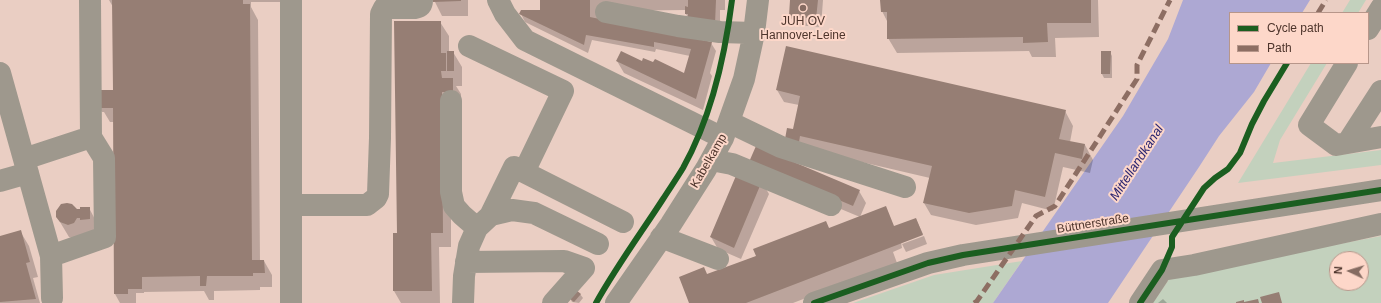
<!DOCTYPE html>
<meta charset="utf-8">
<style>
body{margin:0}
#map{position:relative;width:1381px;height:303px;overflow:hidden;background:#eacec3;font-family:Helvetica,sans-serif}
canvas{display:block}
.legend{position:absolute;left:1229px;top:12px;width:140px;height:52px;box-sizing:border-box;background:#fdd7c9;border:1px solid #b7968a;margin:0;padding:5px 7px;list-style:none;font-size:12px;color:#4e352c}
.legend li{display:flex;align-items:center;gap:8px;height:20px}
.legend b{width:20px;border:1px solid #b7968a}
.north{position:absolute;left:1329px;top:251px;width:40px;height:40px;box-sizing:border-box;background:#fdd7c9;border:1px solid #b7968a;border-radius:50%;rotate:274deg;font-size:11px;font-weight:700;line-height:16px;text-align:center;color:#4e352c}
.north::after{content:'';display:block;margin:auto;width:14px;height:18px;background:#856b61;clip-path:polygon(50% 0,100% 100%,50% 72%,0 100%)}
</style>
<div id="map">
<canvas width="1381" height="303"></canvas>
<ul class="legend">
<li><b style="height:5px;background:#1b5e20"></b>Cycle path</li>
<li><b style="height:5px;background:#8d6e63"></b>Path</li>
</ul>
<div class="north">N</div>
</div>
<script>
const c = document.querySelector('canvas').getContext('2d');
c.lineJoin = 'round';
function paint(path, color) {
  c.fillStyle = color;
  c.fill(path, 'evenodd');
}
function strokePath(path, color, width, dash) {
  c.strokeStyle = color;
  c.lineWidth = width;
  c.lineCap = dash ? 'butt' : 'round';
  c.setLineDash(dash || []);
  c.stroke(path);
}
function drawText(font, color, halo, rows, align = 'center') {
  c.font = font + ' Helvetica,sans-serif';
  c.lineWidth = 4;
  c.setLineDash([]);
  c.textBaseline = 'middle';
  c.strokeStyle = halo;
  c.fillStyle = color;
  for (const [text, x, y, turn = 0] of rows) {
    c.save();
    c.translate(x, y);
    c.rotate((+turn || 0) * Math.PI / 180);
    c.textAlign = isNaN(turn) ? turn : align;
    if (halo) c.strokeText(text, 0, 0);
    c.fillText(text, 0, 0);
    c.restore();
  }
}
paint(new Path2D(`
 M 1350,0 L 1366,0 L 1358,13 L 1342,13 Z
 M 1311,63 L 1327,63 L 1280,140 L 1273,163 L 1381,150 L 1381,165 L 1238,183 Z
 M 1381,236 L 1381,303 L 1153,303 L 1171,276 ZM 1337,259 L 1361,259 L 1361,283 L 1337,283 Z
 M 1022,261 L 993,303 L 853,303 L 934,275 Z`), '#c3d1bd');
paint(new Path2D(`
 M 1183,0 L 1310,0 L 1302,13 L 1230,13 L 1230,63 L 1271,63 L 1254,92 L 1219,136 L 1199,167 L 1108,303 L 993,303 L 1123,116 L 1168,39 Z`), '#ada8d3');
paint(new Path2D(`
 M 109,0 L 285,0 L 285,2 L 251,2 L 251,7 L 258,20 L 260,261 L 264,261 L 272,275 L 272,287 L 260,287 L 260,290 L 214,291 L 214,300 L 209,300 L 204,291 L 144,292 L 144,293 L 136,293 L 136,303 L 120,303 L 115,294 L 114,122 L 110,122 L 104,112 L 102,112 L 99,108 L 114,91 L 113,7 Z
 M 434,0 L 468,0 L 468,16 L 442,16 Z
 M 541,0 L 725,0 L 725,10 L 720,10 L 720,33 L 689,20 L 686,14 L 686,10 L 598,11 L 711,43 L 716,51 L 710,73 L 712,76 L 703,110 L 624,73 L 617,61 L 642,62 L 685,74 L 690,56 L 656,49 L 655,52 L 592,40 L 588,53 L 525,22 L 521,14 L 541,11 Z
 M 791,0 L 823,0 L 821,27 L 795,25 L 790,16 Z
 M 881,0 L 1098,0 L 1099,37 L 1055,38 L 1056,57 L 1032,57 L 1029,51 L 897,53 L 888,38 L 888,23 L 882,11 Z
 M 440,22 L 449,36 L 449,52 L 453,52 L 462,67 L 462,86 L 456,86 L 461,94 L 461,106 L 451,182 L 451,247 L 439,247 L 440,303 L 401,303 L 394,291 L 394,234 L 398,234 Z
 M 1110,52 L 1112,56 L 1112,78 L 1104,78 L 1102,74 Z
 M 777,90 L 1065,111 L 1073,126 L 1070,142 L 1085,145 L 1093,160 L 1090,173 L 1063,167 L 1053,211 L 1022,203 L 1018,218 L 976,225 L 931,215 L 924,203 L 930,178 L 810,150 L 789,143 L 795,131 L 799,105 L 784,102 Z
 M 757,174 L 859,191 L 866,203 L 860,217 L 894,227 L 916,219 L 923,234 L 901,242 L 902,248 L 893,252 L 897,263 L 793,303 L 690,303 L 708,275 L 757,256 L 826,222 L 829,229 L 860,217 Z
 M 762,182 L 769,194 L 741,259 L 718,249 L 711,237 Z
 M 89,208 L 97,223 L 98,234 L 74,239 L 69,237 L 57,217 L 77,210 Z
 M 20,231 L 29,246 L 38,277 L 33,278 L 40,303 L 0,303 L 0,237 Z
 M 924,236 L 927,244 L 906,252 L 902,244 Z
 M 580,294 L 583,298 L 579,303 L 572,302 L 570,298 Z
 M 1163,299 L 1167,303 L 1158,303 Z`), '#0003');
paint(new Path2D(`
 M 112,0 L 243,0 L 243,4 L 250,4 L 252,260 L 264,260 L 265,273 L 253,273 L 253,276 L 207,276 L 206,286 L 200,286 L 200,276 L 142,277 L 142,289 L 128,289 L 128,294 L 114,294 L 113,108 L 98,108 L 98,90 L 113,90 Z
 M 433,0 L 461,0 L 461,1 L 433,2 Z
 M 540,0 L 590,0 L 590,17 L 712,42 L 696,99 L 616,61 L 621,51 L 642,61 L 643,58 L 653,62 L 655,59 L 684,73 L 691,49 L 654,42 L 654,47 L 586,35 L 584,45 L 519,14 L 521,10 L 540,10 Z
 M 688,0 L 716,0 L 715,25 L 688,24 L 688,14 L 685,14 L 685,6 L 688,7 Z
 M 790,0 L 818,0 L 816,19 L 789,16 Z
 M 880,0 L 1091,0 L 1091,23 L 1047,23 L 1048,42 L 1023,43 L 1023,37 L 887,39 L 887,12 L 881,12 Z
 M 394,21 L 441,21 L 441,53 L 446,53 L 446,71 L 441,71 L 442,78 L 453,78 L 453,92 L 442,92 L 443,233 L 431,233 L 432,291 L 393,291 L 393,233 L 397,233 Z
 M 786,46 L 1066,110 L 1059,139 L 1085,144 L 1082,159 L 1055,153 L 1045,197 L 1015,190 L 1012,206 L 969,213 L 923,203 L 932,166 L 800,136 L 799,142 L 785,139 L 787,128 L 793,129 L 800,96 L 776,90 Z
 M 447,51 L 454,51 L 454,71 L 447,71 Z
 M 1101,51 L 1111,51 L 1110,74 L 1101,74 Z
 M 756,146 L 860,190 L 853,206 L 749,162 Z
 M 738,171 L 762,181 L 734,248 L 710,237 Z
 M 67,203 L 72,204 L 77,209 L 80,209 L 80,207 L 90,207 L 90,219 L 80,220 L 80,218 L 77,218 L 74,223 L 68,225 L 60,222 L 56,217 L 56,211 L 61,204 Z
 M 886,206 L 894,226 L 916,218 L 923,235 L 746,303 L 689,303 L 679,277 L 704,267 L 707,274 L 756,256 L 753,249 L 826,221 L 829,228 Z
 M 21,230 L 30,262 L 26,263 L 36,299 L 0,302 L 0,236 Z
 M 576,290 L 581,294 L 574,302 L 569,298 Z
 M 1279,292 L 1282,303 L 1262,303 L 1260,297 Z
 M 1258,299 L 1259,303 L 1236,303 L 1236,302 L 1244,300 L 1244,302 Z`), '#967e74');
strokePath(new Path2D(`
 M 291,0 L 291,303
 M 498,0 L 505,14 L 525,40 L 723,138
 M 606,12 L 678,26 L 720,32 L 754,33
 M 1368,29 L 1381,8
 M 469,46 L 563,91 L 524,172
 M 1347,63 L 1309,125 L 1336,145 L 1381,137
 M 0,73 L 51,256 L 52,298
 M 451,101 L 451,192 L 454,206 L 462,215 L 477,228
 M 729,122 L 781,147 L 905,187
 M 1348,142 L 1381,91
 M 24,159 L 91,137 L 90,0
 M 711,160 L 732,164 L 831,205
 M 0,181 L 28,173
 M 291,205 L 367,205 L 376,198 L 378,194 L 380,138 L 381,14 L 384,8 L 415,8 C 420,7 422,5 422,0
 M 490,216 L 514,167 L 623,222
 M 661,237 L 718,259
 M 51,256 L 105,237 L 104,158 L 91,137
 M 466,262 L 564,261 L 584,268 L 553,303
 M 463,303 L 464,276 L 469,246 L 477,228 L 491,215 L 512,210 L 534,213 L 598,244
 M 616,303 L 671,224 L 706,169 L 723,138 L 744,79 L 754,33 L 758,0
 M 814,303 L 928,263 L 963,255 L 1381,190
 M 1140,303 L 1162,270 L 1194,265 L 1381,224`), '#9e988d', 22);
strokePath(new Path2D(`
 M 1318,13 L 1326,0
 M 974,303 L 977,301 L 1036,216 L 1055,206 L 1137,79 L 1137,65 L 1170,0`), '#8d6e63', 5, [10, 5]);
strokePath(new Path2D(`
 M 596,303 C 616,267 641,233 663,199 C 670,188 677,178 683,168 C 711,118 725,56 732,0
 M 814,303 L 928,263 L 963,255 L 1381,190
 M 1140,303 L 1162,270 L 1172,247 L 1172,237 L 1204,188 L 1215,178 L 1228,169 L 1240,153 L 1252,124 L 1264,101 L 1287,63`), '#1b5e20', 6);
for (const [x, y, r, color] of [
 [803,8,4,"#856b61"]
]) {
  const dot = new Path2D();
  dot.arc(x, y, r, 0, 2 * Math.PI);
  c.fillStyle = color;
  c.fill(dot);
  strokePath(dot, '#fdd7c9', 1.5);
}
drawText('12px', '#4e352c', '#fdd7c9', [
 ["JUH OV",803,22],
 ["Hannover-Leine",803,36]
]);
drawText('12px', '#4e352c', '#fdd7c9', [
 ["Kabelkamp",709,161,-60],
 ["Büttnerstraße",1093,224,-9]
]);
drawText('italic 13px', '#2c2672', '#fdd7c9', [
 ["Mittellandkanal",1137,163,-57]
]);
</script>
